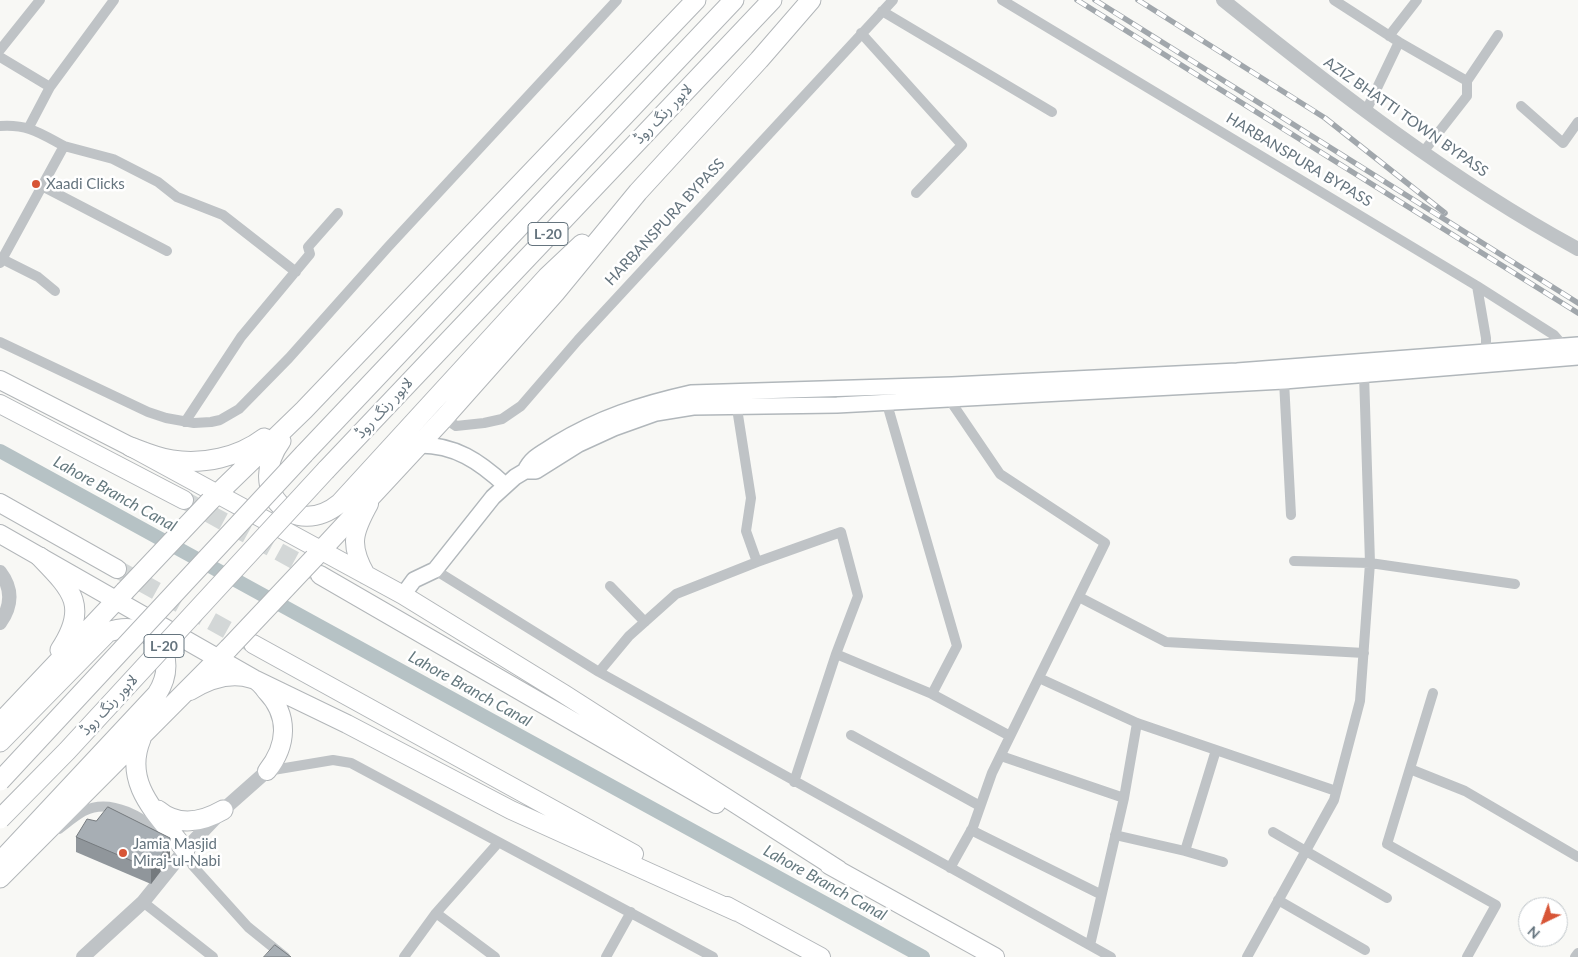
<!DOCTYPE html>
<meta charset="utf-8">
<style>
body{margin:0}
#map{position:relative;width:1578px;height:957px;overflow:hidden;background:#f8f8f5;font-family:Lato,sans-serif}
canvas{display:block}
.north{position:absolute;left:1518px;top:897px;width:50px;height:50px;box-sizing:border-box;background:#fff;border:1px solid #c1c7cb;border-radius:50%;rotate:222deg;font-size:14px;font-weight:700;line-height:20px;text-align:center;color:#65747e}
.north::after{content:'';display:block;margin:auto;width:18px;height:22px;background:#d75536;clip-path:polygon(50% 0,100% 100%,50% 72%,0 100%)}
</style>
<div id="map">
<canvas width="1578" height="957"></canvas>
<div class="north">N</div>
</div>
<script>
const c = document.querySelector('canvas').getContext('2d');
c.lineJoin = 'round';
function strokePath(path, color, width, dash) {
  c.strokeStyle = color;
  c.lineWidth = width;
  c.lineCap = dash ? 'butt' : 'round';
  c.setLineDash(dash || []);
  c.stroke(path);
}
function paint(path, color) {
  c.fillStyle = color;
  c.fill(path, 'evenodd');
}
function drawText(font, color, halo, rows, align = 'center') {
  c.font = font + ' Lato,"Noto Sans Arabic",sans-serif';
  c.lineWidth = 5;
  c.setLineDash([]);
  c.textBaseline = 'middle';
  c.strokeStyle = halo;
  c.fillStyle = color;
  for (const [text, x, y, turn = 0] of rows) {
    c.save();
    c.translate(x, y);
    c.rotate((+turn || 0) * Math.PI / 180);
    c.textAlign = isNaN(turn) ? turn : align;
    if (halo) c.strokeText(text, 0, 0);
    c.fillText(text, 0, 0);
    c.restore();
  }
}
strokePath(new Path2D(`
 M 0,451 L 923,957`), '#b6c2c5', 14);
strokePath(new Path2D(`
 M 184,500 L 318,573
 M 117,569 L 251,643`), '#d3d7d7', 18, [18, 9]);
const secondary = new Path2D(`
 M 420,445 C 455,445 479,461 505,485
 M 525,471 C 532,456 543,453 556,444 C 598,418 642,404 691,393 L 952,385 L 1237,371 L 1578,345
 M 403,595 L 414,580 L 435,570 L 493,497 L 515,477 L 525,471 L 536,471 L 579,444 L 614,428 L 656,413 L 693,407 L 837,405 L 1284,381 L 1578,357`);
const trunk = new Path2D(`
 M 0,380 L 131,447 L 403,595 L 564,694 L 839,870
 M 0,404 L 184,500
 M 0,503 L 117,569
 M 0,534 L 254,679 L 347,724 L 511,810 L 737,912
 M 320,575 L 716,804
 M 366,575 C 349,545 353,533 369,504
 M 253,644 L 634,854
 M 190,691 C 208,680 231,672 252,679 C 257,680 263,687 266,691 C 290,716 287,746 267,771
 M 829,865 L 995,957
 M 727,906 L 821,957`);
const motorway = new Path2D(`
 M 281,441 C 245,490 294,541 340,503 L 547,277 L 582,244
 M 131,447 C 144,452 158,458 172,460 C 203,465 239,457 264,438
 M 304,454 L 734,0
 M 326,470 L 772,0
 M 210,501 L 304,410 L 696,0
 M 40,557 C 72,590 89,606 60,650
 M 314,558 L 444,418 L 555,293 L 638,192 L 759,60 L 811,0
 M 0,723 L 125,591
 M 141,739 C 122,785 159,815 185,850
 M 0,742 L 108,632 C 151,617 182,655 157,694 L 0,862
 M 158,810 C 178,827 202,822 223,810
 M 0,878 L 229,648`);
strokePath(secondary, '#b1b7bb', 18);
strokePath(trunk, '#b2b6b9', 20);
strokePath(motorway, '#b2b6b9', 21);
strokePath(new Path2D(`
 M 1002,0 L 1477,286 L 1554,335 L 1566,349
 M 1334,0 L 1399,42 L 1467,81 L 1498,35
 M 882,11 L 1052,112
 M 861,33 L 962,145 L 916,193
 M 1389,36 L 1417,0
 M 0,50 L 40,0
 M 0,57 L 50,87 L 114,0
 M 1521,106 L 1563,143 L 1578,122
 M 1366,111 L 1399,42
 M 0,126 C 28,124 40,133 64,146
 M 29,127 L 50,87
 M 1424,151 L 1467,96 L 1467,81
 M 42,186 L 167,251
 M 2,259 L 38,277 L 55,291
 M 0,263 L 64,146 L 113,159 L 158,182 L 177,197 L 223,215 L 296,272
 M 1477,286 L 1486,338 L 1486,357
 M 0,342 L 148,412 L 166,418 L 194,423 L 211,422 L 220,420 L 239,409 L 289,358 L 388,247 L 617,0
 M 1284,381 L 1291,515
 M 947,396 L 1000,474 L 1105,543 L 992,773 L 973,827 L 950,868
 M 885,397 L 957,646 L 932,694 L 1010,736
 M 736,402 L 751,498 L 746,531 L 757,562 L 841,532 L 858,596 L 836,654 L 932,694
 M 444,418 L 456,426 L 484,423 L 502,419 L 521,406 L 578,340 L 893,0
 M 185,422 L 241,337 L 310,254 L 308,247 L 338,213
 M 1294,561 L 1370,563 L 1515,584
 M 435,570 L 599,672 L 1111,957
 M 610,586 L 645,622
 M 1079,597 L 1166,642 L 1364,653
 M 599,672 L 629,636 L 676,594 L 757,562
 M 1039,678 L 1137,723 L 1336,791
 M 1433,693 L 1387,844 L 1496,905 L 1467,957
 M 851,735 L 980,806
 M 1001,756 L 1124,798
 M 1410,769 L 1465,791 L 1578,857
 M 267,771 L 333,760 L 351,763 L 713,957
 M 794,782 L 836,654
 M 59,829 C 67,823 75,816 84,811 C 112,797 144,819 165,835
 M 971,830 L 1100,894
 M 1273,832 L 1387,898
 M 1115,835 L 1185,851 L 1223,862
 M 183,848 L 193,866 L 248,927 L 285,957
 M 1185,851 L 1216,750
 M 1278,900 L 1365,950
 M 143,902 L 213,957
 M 436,913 L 495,957
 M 1090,945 L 1124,798 L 1137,723
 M 404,957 L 436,913 L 498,843
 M 606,957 L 631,912
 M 1247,957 L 1334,800 L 1360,701 L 1370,563 L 1364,374
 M 1575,957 L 1578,953`), '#bfc3c6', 10);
strokePath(new Path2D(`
 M 1223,0 C 1335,90 1451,180 1578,249
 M 0,572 C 13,589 12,606 0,623
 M 83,957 L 143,902 L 185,850 L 223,810 L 267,771`), '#bfc3c6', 14);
strokePath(secondary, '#fff', 15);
strokePath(trunk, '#fff', 18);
strokePath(motorway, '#fff', 19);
const rail = new Path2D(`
 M 1077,0 L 1578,313
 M 1095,0 L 1578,303
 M 1138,0 L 1325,118 L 1445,213`);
strokePath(rail, '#a1a7ac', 5.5);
strokePath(rail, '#fff', 4, [11]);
const motorwayBridge = new Path2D(`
 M 125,591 L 210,501
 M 229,648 L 314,558
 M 0,781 L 304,454
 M 0,819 L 67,751 L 326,470`);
strokePath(motorwayBridge, '#b2b6b9', 21, []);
strokePath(motorwayBridge, '#fff', 19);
paint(new Path2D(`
 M 76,837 L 170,859 L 151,884 L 76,852 Z`), '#90969b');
paint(new Path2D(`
 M 170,843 L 170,859 L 151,884 L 151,869 Z`), '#757a7e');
const building = new Path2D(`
 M 108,807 L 170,838 L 170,843 L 151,869 L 76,837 L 87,819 L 96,821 Z
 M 275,945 L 291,957 L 264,957 Z`);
paint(building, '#a7aeb4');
strokePath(building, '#757a7e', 1);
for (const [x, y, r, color] of [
 [36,184,5,"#d75536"],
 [123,853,5,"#d75536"]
]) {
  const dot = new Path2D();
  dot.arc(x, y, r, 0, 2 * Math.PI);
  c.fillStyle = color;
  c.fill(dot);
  strokePath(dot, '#fff', 2);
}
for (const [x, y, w] of [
 [548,234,40],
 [164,646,40]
]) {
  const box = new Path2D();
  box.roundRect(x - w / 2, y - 11.5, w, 23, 4);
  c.fillStyle = '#fff';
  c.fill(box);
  strokePath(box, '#65747e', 1);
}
drawText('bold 14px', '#65747e', null, [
 ["L-20",548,234],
 ["L-20",164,646]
]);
drawText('15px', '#65747e', '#fff', [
 ["لاہور رنگ روڈ",663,114,-46],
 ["AZIZ BHATTI TOWN BYPASS",1406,117,35],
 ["HARBANSPURA BYPASS",1299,160,31],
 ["HARBANSPURA BYPASS",665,222,-47],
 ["لاہور رنگ روڈ",384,408,-47],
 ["لاہور رنگ روڈ",109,705,-47]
]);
drawText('15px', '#65747e', '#fff', [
 ["Xaadi Clicks",46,184],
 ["Jamia Masjid",133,844],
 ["Miraj-ul-Nabi",133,861]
], 'left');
drawText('italic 16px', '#65797f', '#fff', [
 ["Lahore Branch Canal",115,494,29],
 ["Lahore Branch Canal",470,689,29],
 ["Lahore Branch Canal",825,883,29]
]);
</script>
